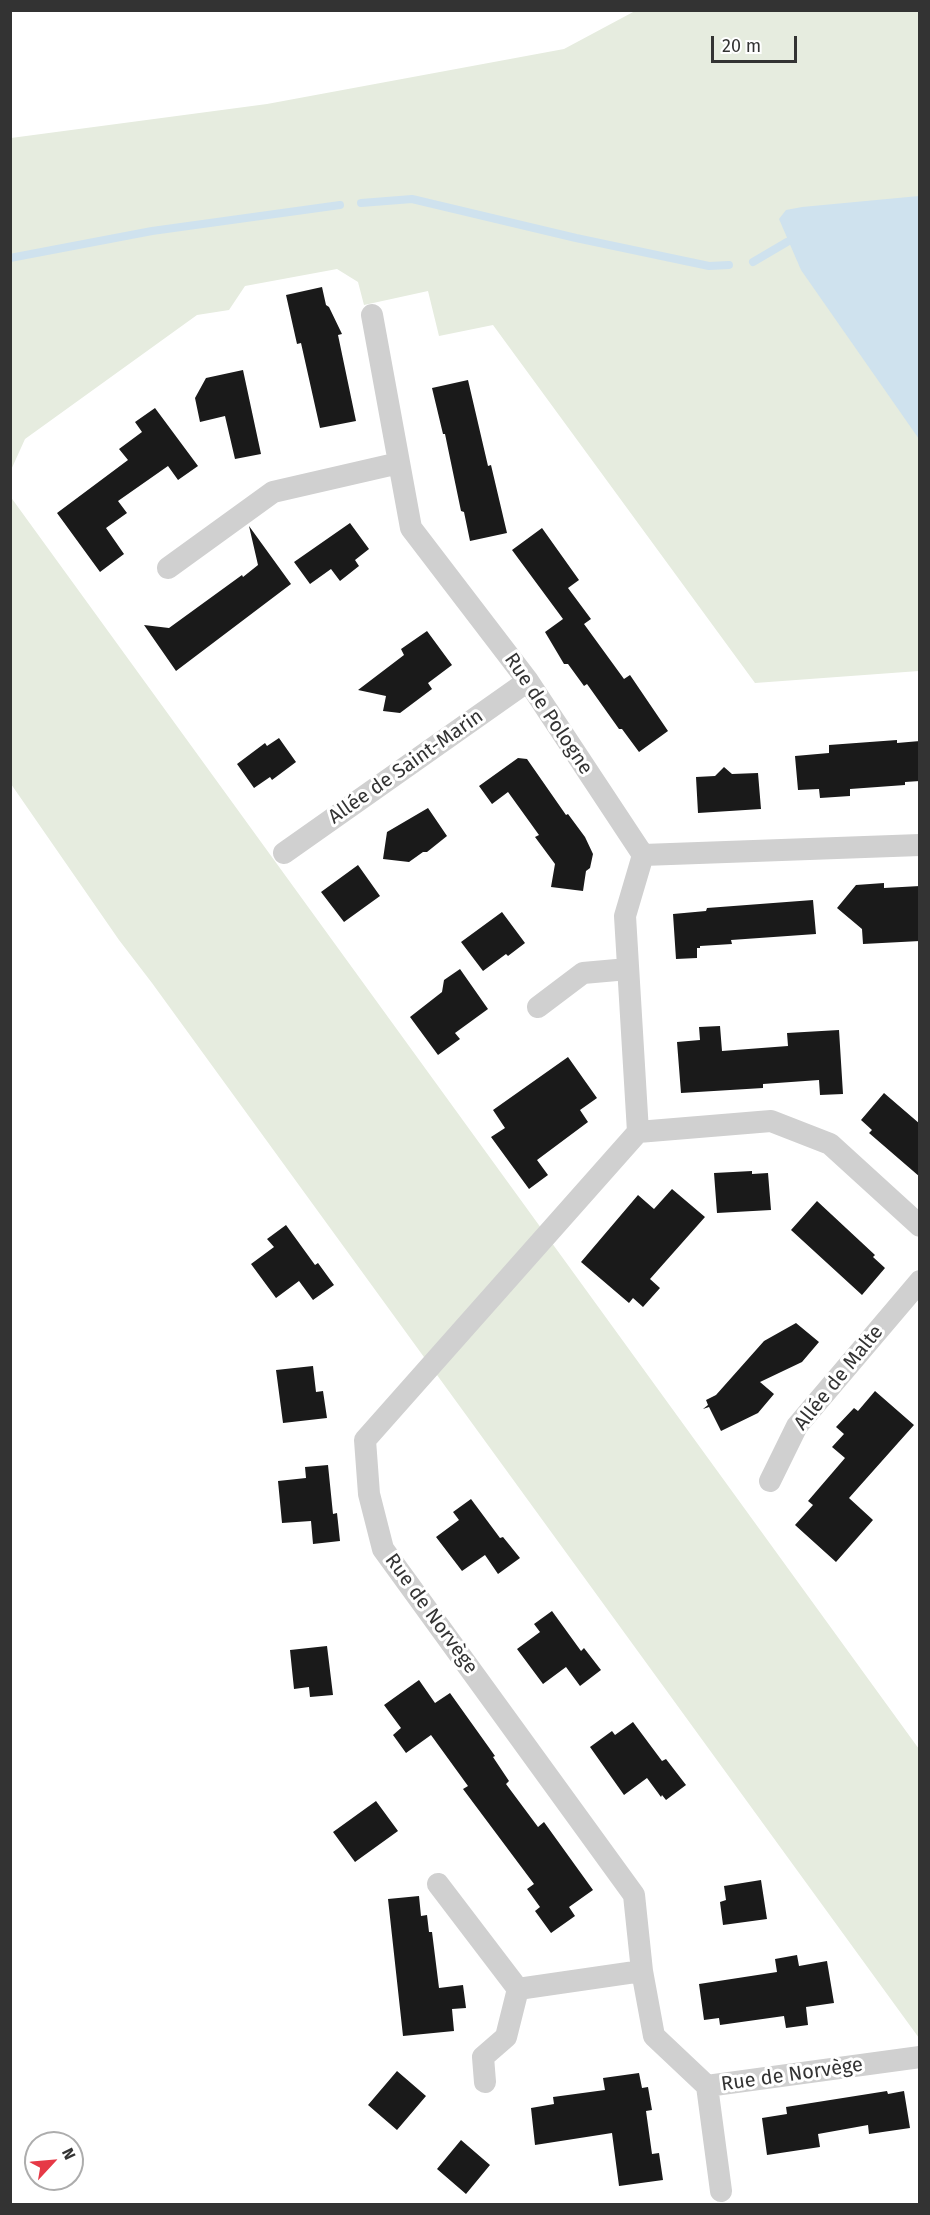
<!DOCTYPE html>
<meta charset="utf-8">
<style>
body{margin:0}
#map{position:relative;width:930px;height:2215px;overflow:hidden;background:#fff;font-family:"Fira Sans",sans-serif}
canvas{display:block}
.frame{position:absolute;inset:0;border:12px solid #333;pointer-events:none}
.north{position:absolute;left:24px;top:2131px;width:60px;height:60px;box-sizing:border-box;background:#fff;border:2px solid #adadad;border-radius:50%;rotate:64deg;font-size:16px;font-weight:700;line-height:24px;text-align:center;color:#333}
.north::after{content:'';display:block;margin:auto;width:21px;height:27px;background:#e63946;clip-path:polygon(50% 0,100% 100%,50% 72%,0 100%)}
.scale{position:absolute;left:711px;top:36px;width:86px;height:27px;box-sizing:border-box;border:3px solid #333;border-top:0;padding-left:8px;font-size:18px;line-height:21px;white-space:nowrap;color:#333;-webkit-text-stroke:4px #fff;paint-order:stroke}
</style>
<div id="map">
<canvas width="930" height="2215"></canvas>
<div class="frame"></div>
<div class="north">N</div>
<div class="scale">20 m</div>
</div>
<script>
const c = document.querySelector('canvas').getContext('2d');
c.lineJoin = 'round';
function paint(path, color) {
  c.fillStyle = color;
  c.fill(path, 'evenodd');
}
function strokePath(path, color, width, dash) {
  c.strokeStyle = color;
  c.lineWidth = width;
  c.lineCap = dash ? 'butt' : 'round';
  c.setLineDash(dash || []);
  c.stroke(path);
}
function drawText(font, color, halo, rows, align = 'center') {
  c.font = font + ' "Fira Sans",sans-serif';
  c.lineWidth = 6;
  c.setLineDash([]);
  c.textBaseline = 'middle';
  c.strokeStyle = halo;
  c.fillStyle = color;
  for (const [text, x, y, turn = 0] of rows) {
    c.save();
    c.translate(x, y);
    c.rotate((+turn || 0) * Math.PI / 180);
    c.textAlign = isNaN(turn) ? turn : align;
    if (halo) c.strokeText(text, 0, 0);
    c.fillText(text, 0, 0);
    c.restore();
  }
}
paint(new Path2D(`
 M 635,11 L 919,11 L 919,671 L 755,683 L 493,325 L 439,336 L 428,291 L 364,305 L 358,282 L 337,269 L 245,286 L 229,310 L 197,315 L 25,439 L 11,470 L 11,138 L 267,104 L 564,49 Z
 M 10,496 L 919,1749 L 919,2038 L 152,983 L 119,940 L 11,784 Z`), '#e6ecdf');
paint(new Path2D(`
 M 919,196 L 920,196 L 919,439 L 801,270 L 779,219 L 786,210 L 802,207 Z`), '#cfe2ee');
strokePath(new Path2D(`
 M 361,203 L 412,199 L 576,238 L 709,266 L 729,265
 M 10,258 L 152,231 L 340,205
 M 753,262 L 787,242`), '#cfe2ee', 8);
paint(new Path2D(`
 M 322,287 L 326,305 L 329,307 L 342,334 L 338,335 L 356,421 L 320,428 L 301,343 L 297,344 L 286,295 Z
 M 243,370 L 261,454 L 235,459 L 225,416 L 200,422 L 195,398 L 206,378 Z
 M 468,380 L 488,466 L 491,465 L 507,533 L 470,541 L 464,512 L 461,511 L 445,434 L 443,434 L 432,388 Z
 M 155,408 L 198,466 L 178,480 L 168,466 L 118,501 L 127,513 L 106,528 L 124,554 L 100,572 L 57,513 L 128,460 L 119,449 L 142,432 L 135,422 Z
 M 350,523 L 369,549 L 355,560 L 359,566 L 340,581 L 331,569 L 310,584 L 294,562 Z
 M 249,526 L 291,584 L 176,671 L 144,625 L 169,628 L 242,575 L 243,577 L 258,565 Z
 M 542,528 L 579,580 L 568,588 L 591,619 L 584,624 L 624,679 L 630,675 L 668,731 L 639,752 L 622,729 L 619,729 L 587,684 L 584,686 L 568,664 L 564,664 L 545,632 L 563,619 L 512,550 Z
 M 427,631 L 452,665 L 428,683 L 432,689 L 400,713 L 383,711 L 386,696 L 358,690 L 404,655 L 401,649 Z
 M 279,738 L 296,762 L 272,780 L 270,777 L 254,788 L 237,764 L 265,743 L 267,746 Z
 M 897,740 L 897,743 L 920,741 L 920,781 L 905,782 L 905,785 L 850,789 L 850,796 L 820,798 L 819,789 L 798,790 L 795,756 L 829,753 L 829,745 Z
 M 518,758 L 527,759 L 566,815 L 568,814 L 585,837 L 593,854 L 590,868 L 586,871 L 583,891 L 551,887 L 555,864 L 535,837 L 539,835 L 508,792 L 492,804 L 479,786 Z
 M 724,767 L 732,774 L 758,773 L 761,809 L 698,813 L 696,777 L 715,776 Z
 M 428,808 L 447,836 L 427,852 L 423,852 L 409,862 L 383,859 L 387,832 Z
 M 358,865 L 380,896 L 344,922 L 321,892 Z
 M 884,883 L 884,888 L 920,886 L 920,941 L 863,944 L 862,929 L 837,908 L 856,885 Z
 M 813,900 L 816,934 L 731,940 L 732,944 L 700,946 L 700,948 L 697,948 L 697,958 L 676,959 L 673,914 L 706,911 L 707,908 Z
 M 502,912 L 525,943 L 508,956 L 506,954 L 483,971 L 461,942 Z
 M 460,969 L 488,1009 L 455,1033 L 460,1039 L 438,1055 L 410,1017 L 442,992 L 444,980 Z
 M 720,1026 L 722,1051 L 788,1046 L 787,1033 L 839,1030 L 843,1094 L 820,1095 L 819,1080 L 763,1084 L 763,1088 L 681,1093 L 677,1042 L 700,1040 L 699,1027 Z
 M 568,1057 L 597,1098 L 580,1110 L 588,1122 L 537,1160 L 548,1175 L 529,1189 L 491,1137 L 505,1128 L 493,1110 Z
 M 884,1093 L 920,1124 L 920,1177 L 869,1133 L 872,1130 L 861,1120 Z
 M 752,1171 L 752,1174 L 768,1173 L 771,1210 L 717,1213 L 714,1173 Z
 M 672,1189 L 705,1217 L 650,1279 L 660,1288 L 643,1307 L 633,1298 L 629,1303 L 581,1262 L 638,1195 L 654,1209 Z
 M 817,1201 L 875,1255 L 873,1257 L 885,1268 L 862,1295 L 791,1230 Z
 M 286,1225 L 315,1265 L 318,1263 L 334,1285 L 313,1300 L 299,1281 L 276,1298 L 251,1264 L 274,1247 L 267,1239 Z
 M 796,1323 L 819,1342 L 802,1362 L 760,1382 L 774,1394 L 758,1413 L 721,1431 L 709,1407 L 703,1409 L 708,1405 L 706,1400 L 716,1395 L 764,1341 Z
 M 313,1366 L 316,1392 L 323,1391 L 327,1418 L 283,1423 L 276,1370 Z
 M 875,1391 L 914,1425 L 849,1498 L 873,1520 L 836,1562 L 795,1525 L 813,1505 L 808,1501 L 845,1458 L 832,1447 L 844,1434 L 836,1427 L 854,1408 L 858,1411 Z
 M 328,1465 L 333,1514 L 337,1513 L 340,1541 L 313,1544 L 311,1521 L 282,1523 L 278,1481 L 306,1478 L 305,1467 Z
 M 471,1499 L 500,1538 L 503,1537 L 520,1558 L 498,1574 L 485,1555 L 462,1571 L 436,1537 L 459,1520 L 453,1512 Z
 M 552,1611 L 581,1651 L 584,1648 L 601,1670 L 580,1686 L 566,1667 L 543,1684 L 517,1649 L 540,1632 L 534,1624 Z
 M 327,1646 L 333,1695 L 310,1697 L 309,1687 L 294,1689 L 290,1650 Z
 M 419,1680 L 435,1703 L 450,1693 L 495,1756 L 493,1757 L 509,1781 L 506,1784 L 538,1827 L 544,1822 L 593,1890 L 569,1907 L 575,1916 L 551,1933 L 535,1911 L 540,1907 L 527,1889 L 534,1884 L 463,1789 L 468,1786 L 431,1735 L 406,1753 L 393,1735 L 401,1728 L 384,1705 Z
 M 633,1722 L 662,1761 L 666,1759 L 686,1785 L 666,1800 L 662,1795 L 661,1797 L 647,1778 L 624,1795 L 590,1747 L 612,1731 L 615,1735 Z
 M 376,1801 L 398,1831 L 355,1862 L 333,1832 Z
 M 761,1880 L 767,1919 L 723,1925 L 720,1902 L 726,1900 L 724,1886 Z
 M 419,1896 L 421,1916 L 427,1915 L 429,1932 L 432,1932 L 439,1988 L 463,1985 L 466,2008 L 452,2009 L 454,2031 L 403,2036 L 388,1899 Z
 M 797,1955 L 799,1966 L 827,1961 L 834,2003 L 806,2007 L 808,2025 L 786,2028 L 784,2016 L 720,2025 L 719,2018 L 704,2020 L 699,1984 L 777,1972 L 775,1959 Z
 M 397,2071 L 426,2096 L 397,2130 L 368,2105 Z
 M 639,2073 L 642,2088 L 648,2087 L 652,2110 L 646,2111 L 652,2154 L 659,2153 L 663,2180 L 619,2186 L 612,2133 L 535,2145 L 531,2108 L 554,2104 L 553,2097 L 605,2090 L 603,2078 Z
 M 887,2091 L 888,2094 L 904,2091 L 910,2128 L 869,2134 L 868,2125 L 818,2134 L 820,2147 L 767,2155 L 762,2118 L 787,2114 L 786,2107 Z
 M 461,2140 L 490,2165 L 466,2194 L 437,2169 Z`), '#1a1a1a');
strokePath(new Path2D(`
 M 372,315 L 411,528 L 528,681 L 643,855 L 920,845
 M 168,568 L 273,492 L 399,463
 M 284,853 L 528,681
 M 538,1007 L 583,973 L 628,969
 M 638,1132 L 625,916 L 643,855
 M 920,1226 L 830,1144 L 771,1121 L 638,1132 L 365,1440 L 369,1494 L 383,1549 L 634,1895 L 642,1971 L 654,2036 L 707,2086 L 920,2057
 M 770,1481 L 797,1426 L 920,1281
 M 438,1884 L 518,1989 L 506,2037 L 483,2057 L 485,2082
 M 518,1989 L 642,1971
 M 707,2086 L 721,2191`), '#d0d0d0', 22);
drawText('20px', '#333', '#fff', [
 ["Rue de Pologne",548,714,56],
 ["Allée de Saint-Marin",406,767,-35],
 ["Allée de Malte",839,1378,-51],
 ["Rue de Norvège",431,1614,54],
 ["Rue de Norvège",792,2075,-8]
]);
</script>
